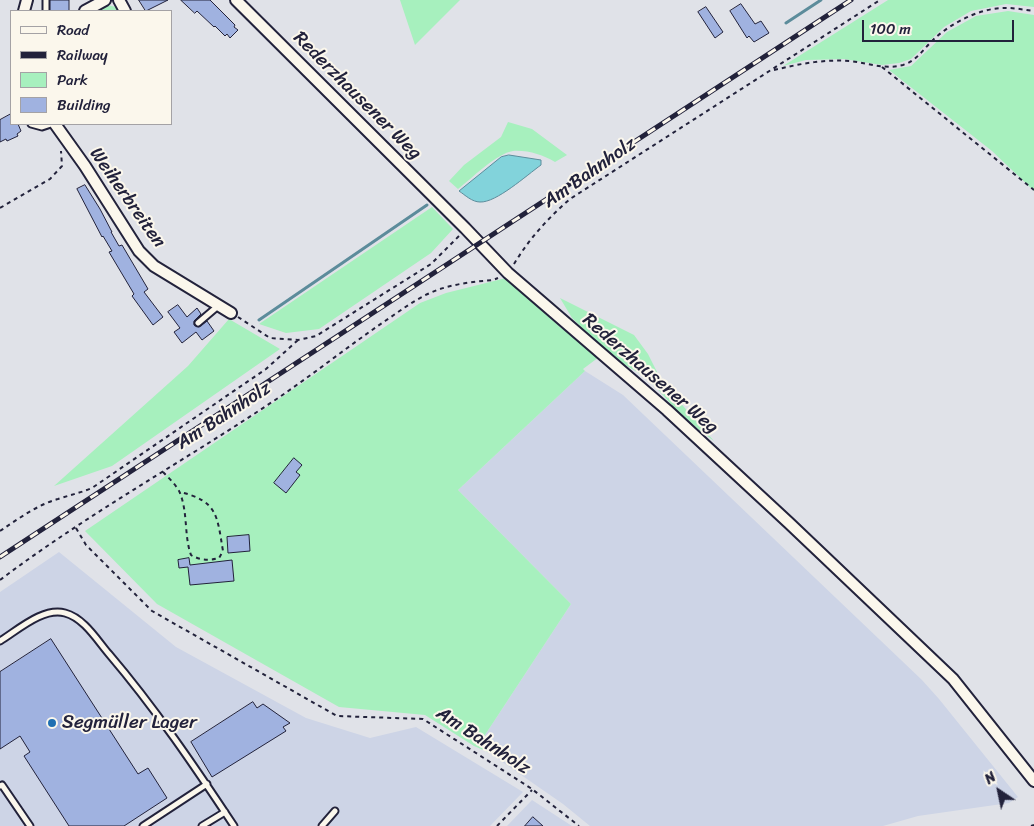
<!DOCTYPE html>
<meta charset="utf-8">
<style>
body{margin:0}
#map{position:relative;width:1034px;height:826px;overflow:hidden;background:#e0e2e8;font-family:Sriracha,sans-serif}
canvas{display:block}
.legend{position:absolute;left:10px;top:10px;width:162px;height:115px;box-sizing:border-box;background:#fbf7ec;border:1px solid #a4a2a5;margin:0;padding:6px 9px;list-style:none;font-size:15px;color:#22223b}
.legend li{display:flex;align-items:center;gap:10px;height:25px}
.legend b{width:25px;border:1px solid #a4a2a5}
.north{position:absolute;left:974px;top:766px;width:50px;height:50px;-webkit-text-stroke:4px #fbf7ec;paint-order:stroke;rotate:326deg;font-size:14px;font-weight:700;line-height:20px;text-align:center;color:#22223b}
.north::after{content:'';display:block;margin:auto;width:18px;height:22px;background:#22223b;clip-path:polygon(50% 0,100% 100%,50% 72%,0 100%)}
.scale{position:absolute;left:862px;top:20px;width:152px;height:22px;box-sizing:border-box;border:2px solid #22223b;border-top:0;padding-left:6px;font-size:15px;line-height:18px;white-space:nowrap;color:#22223b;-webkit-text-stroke:4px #fbf7ec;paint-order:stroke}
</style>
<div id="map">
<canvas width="1034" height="826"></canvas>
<ul class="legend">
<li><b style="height:6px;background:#fbf7ec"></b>Road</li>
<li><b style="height:6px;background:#22223b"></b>Railway</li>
<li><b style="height:14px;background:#a7f0be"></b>Park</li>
<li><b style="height:14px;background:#a0b2e0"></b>Building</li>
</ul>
<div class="north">N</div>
<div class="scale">100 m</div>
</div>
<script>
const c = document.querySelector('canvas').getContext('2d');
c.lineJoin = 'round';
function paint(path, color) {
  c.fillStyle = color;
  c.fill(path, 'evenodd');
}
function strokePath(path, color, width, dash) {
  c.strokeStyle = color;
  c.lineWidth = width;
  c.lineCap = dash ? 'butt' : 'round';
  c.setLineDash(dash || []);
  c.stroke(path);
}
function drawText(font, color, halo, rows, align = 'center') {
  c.font = font + ' Sriracha,sans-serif';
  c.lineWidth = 4;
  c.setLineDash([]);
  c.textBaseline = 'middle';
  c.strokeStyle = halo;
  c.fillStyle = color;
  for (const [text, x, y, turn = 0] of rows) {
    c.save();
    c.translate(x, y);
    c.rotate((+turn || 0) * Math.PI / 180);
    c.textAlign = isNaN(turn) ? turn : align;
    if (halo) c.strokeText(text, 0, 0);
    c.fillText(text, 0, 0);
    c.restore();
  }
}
paint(new Path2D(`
 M 585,371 L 623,395 L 922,680 L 939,699 L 1018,797 L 1009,803 L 918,816 L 883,826 L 590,826 L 563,804 L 488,752 L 485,735 L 571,604 L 458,490 Z
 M 59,552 L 176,647 L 306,718 L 370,738 L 416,727 L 523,792 L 490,826 L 0,826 L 0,592 Z
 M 532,800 L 572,826 L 507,826 Z`), '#cdd4e6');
paint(new Path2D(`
 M 400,0 L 460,0 L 415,45 Z
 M 888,0 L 1034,0 L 1034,7 L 1006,4 L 971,11 L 944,27 L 911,59 L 899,63 L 882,65 L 844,59 L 806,60 L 783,66 Z
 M 107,5 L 116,7 L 121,11 L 97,11 Z
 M 1008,11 L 1034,15 L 1034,191 L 992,151 L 889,70 L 911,66 L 947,32 L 976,16 Z
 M 508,122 L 532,129 L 567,155 L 555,162 C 543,155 528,150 513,151 C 497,153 471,179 458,189 L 449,181 L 464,165 L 501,137 Z
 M 432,207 L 453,229 L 431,253 L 319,329 L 286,333 L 259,324 Z
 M 506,278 L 560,327 L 599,357 L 583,369 L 585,371 L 458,490 L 571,604 L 485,735 L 488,752 L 474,746 L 425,715 L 339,707 L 157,604 L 85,531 L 420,303 L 446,293 Z
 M 560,298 L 634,335 L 648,354 L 662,382 L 714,441 L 699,430 L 675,409 L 655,386 L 639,373 L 620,362 L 593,339 L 572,318 Z
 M 229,319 L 280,349 L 112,466 L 54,486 L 188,366 Z`), '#a7f0be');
const water = new Path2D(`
 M 509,155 L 541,160 L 541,165 C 527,175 496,203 480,202 C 472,202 465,195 459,191 L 501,157 Z`);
paint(water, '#82d3db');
strokePath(water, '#5c8c9b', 1);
strokePath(new Path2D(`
 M 786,23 L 821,0
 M 259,320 L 427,205`), '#5c8c9b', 3);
const building = new Path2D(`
 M 50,0 L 69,0 L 69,11 L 50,11 Z
 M 139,0 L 168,0 L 146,11 Z
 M 181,0 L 210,0 L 235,25 L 234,27 L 238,30 L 230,38 L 227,34 L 225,36 L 215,26 L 214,27 L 197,11 L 195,13 Z
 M 741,4 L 755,24 L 761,21 L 769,33 L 754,42 L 749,36 L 747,38 L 730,11 Z
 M 706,7 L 723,32 L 715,38 L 698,12 Z
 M 11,114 L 11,124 L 18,124 L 21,131 L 17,134 L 18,136 L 7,141 L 6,139 L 0,142 L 0,120 Z
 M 85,185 L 100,209 L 112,232 L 111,232 L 119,246 L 122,245 L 148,289 L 144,292 L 163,317 L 153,325 L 132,296 L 134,294 L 109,252 L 112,251 L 103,236 L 102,237 L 77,189 Z
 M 178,305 L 187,317 L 197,308 L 201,314 L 194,321 L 194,325 L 199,327 L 207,321 L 214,331 L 202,340 L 196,332 L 182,343 L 174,332 L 180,328 L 168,312 Z
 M 294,458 L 302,465 L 296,472 L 300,475 L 286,493 L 274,483 Z
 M 249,535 L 250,551 L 228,553 L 227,537 Z
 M 189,558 L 190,565 L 232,560 L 234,581 L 190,585 L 188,567 L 179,568 L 178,560 Z
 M 51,639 L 138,774 L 148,768 L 167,798 L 124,826 L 69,826 L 24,756 L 30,752 L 20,736 L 0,749 L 0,672 Z
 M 253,702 L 257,708 L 263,704 L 290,723 L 283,727 L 286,731 L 212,777 L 191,742 Z
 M 533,817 L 543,826 L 525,826 Z`);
paint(building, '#a0b2e0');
strokePath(building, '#22223b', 1);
const service = new Path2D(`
 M 46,0 L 46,11
 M 31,124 L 42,127 L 51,124
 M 198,323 L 218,306
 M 0,641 C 18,630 43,607 65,613 C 84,618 97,640 109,654 C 155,708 195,767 234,826
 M 0,786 L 2,785 L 30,826
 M 143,826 L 207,784
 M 202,826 L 225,812
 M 322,826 L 335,811`);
const minor = new Path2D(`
 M 119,0 L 125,11
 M 236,0 L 465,228 L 508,273 L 667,410 L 789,523 L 953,679 L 1034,781
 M 24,11 L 27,0
 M 85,11 L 105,0
 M 55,124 L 85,166 L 139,251 L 154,266 L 231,313`);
strokePath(service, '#22223b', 9);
strokePath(minor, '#22223b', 14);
strokePath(new Path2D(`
 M 882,67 L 1034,190
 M 774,70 C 799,64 824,59 850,61 C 868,63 884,70 903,65 C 918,60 924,48 935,38 C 953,22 982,7 1007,8 C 1016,8 1025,10 1034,11
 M 0,208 L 50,179 L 62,166 L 61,151
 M 514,264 C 529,239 548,218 570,199 L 880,0
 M 238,317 L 270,338 L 298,340 L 316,336 L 431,264 L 459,236
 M 163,472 C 169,478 177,486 180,493 C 188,513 184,536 191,555 C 199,560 209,561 219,558 L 223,551 C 217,516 218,501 180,492
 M 76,528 L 86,545 L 152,611 L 337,716 L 423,719 L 532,789 L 579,826
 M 0,531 C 18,519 37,505 58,499 C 70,495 80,493 92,488 L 266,369 L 298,340
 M 0,580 C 90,512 188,459 281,396 C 316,372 350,345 385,321 C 400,311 414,300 430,293 C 450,284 471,282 493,280 L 498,278
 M 497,826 L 532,790
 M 1031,826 L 1034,825`), '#22223b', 2, [4, 4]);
strokePath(service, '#fbf7ec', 5);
strokePath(minor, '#fbf7ec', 10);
const rail = new Path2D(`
 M 0,557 L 851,0`);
strokePath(rail, '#22223b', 5);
strokePath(rail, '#fbf7ec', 3, [9]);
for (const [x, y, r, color] of [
 [52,723,5,"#1f6fb2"]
]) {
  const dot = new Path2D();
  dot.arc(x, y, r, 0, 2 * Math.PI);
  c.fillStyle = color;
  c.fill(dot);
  strokePath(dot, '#fbf7ec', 2);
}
drawText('19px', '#22223b', '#fbf7ec', [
 ["Rederzhausener Weg",357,96,45],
 ["Am Bahnholz",590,173,-35],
 ["Weiherbreiten",127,198,55],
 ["Rederzhausener Weg",650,374,41],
 ["Am Bahnholz",224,416,-33],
 ["Am Bahnholz",483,741,33]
]);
drawText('19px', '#22223b', '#fbf7ec', [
 ["Segmüller Lager",62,723]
], 'left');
</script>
